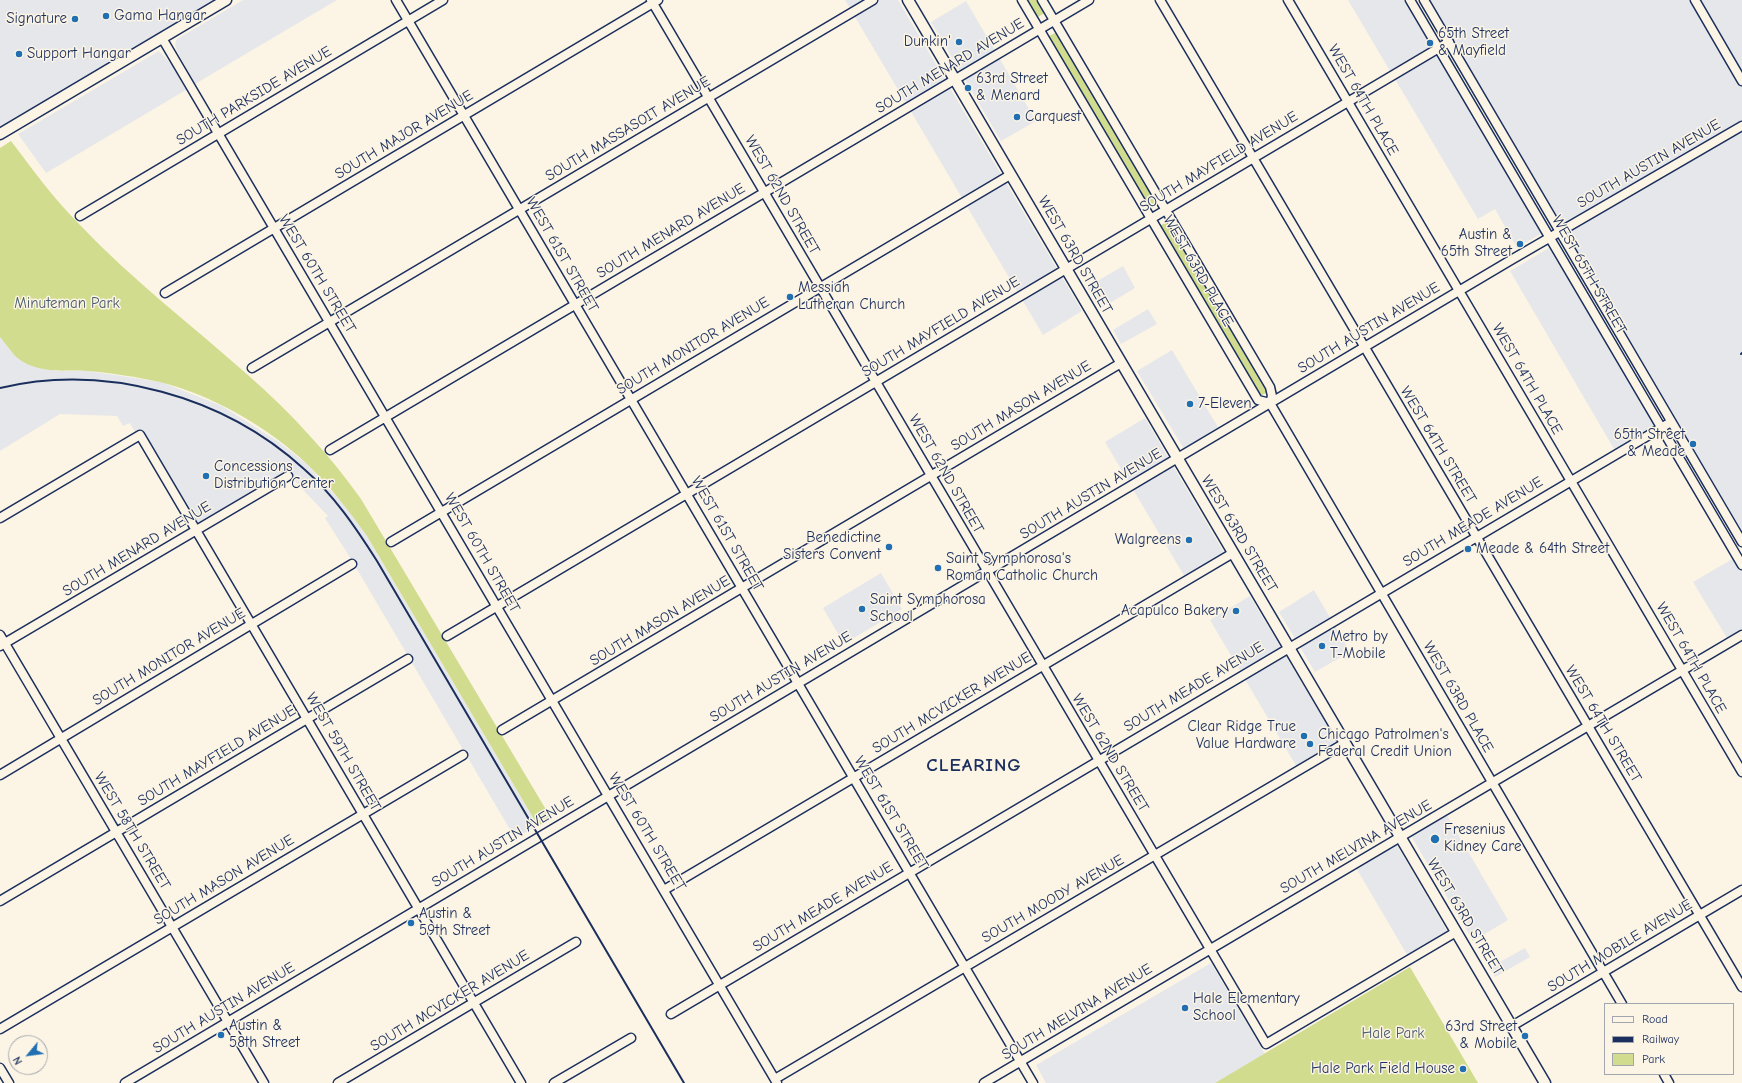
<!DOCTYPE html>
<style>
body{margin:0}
#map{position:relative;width:1742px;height:1083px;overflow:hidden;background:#fcf5e5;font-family:"Comic Neue",sans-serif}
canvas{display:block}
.legend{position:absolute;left:1604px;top:1003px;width:130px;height:72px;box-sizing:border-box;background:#fcf5e5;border:1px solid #a2a6af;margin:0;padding:5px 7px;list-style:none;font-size:12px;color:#1b2f5e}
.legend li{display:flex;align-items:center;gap:8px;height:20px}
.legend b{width:20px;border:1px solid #a2a6af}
.north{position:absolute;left:8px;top:1035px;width:40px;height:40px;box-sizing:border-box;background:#fcf5e5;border:1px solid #a2a6af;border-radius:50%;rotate:241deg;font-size:11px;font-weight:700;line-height:16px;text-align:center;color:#1b2f5e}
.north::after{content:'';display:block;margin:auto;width:14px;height:18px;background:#1f6fb2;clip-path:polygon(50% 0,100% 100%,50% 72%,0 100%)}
</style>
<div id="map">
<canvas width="1742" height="1083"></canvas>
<ul class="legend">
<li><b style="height:5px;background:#fcf5e5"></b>Road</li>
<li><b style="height:5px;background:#1b2f5e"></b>Railway</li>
<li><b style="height:11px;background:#d1dc8e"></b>Park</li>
</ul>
<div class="north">N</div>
</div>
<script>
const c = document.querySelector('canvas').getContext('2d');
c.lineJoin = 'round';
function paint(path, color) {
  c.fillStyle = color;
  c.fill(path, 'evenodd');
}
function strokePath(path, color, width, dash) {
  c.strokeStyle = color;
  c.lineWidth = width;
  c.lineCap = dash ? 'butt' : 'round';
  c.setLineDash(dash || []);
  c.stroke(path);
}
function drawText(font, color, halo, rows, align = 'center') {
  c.font = font + ' "Comic Neue",sans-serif';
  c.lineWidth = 3;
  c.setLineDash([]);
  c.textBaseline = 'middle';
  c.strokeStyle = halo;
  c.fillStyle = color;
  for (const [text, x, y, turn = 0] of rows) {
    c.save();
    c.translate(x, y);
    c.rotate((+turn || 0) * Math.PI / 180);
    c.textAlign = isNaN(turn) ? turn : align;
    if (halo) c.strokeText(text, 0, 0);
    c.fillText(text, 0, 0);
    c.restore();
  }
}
paint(new Path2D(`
 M 0,0 L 214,0 L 0,127 Z
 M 243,0 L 337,0 L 195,84 L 177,51 L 175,44 L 177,39 Z
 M 845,0 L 898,0 L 1082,311 L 1043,335 Z
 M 1348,0 L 1405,0 L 1432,46 L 1390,71 Z
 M 1424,0 L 1742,0 L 1742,536 Z
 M 966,1 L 1036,121 L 1001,141 L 931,22 Z
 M 159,51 L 171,64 L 186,90 L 46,173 L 18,134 Z
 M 1437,55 L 1542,233 L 1517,248 L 1495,209 L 1478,219 L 1395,79 Z
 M 1552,246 L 1655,425 L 1614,449 L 1510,271 Z
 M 1123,266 L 1135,288 L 1100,309 L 1087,287 Z
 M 1148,309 L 1157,324 L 1121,344 L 1113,330 Z
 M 0,337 L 16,357 L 56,371 L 88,371 L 161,382 L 222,406 L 279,442 L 307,464 L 347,508 L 367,536 L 538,826 L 515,838 L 351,559 L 325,518 L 328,516 L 285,471 L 198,525 L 142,431 L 136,434 L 130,423 L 123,426 L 117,416 L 60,414 L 0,451 Z
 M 1172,350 L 1222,434 L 1187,454 L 1137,371 Z
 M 1145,418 L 1226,556 L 1186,579 L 1105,442 Z
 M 1734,558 L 1742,572 L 1742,629 L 1727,638 L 1693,582 Z
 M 881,573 L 902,609 L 844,644 L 823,608 Z
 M 1314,590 L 1350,652 L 1315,672 L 1279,612 Z
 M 1250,596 L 1339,745 L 1298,769 L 1210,620 Z
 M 1445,812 L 1508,920 L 1473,941 L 1410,834 Z
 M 1395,842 L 1449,934 L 1409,958 L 1355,866 Z
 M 1525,948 L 1530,957 L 1495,977 L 1489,968 Z
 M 1211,963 L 1265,1054 L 1215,1083 L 1046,1083 L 1036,1065 Z`), '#e6e7ea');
paint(new Path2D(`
 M 1025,0 L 1037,0 L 1045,13 L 1036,18 Z
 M 1057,32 L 1157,202 L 1148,208 L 1047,37 Z
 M 11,141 C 33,170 54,199 80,225 C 132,280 193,326 249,376 C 290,412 329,454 361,499 L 551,818 L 538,826 L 367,536 C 349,511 330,486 307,464 C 268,427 212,395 160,382 C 137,377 111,373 88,371 C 64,370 35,374 15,356 C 10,350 5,343 0,337 L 0,148 Z
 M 1167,222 L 1268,392 L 1260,396 L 1159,226 Z
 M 1410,967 L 1478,1083 L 1215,1083 Z`), '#d1dc8e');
const minor = new Path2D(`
 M 396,0 L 1033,1083
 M 651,0 L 1266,1044 L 1456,932
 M 1022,0 L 1258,400 L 1270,403
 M 1042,0 L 1270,387 L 1272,396 L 1270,403 L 1622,1004
 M 1160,0 L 1742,987
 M 1288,0 L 1742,772
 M 1410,0 L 1742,565
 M 1424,0 L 1742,542
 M 1695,0 L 1742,81
 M 162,38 L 777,1083
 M 80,216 L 443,0
 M 165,293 L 658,0
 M 252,368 L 873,0
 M 330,450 L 1089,0
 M 0,518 L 140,435 L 521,1083
 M 391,542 L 1010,175
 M 0,635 L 264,1083
 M 447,636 L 1449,42
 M 0,646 L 288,476
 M 502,730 L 1121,363
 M 0,775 L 352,564
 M 664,890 L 1233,553
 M 0,901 L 408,659
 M 671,1014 L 1671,422
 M 1512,1026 L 1742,890
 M 0,1029 L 463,755
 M 0,1068 L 9,1083
 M 1664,1074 L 1669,1083
 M 775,1079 L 1345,743
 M 125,1083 L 1511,260 L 1742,126
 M 338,1083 L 576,942
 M 554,1083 L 631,1038
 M 984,1083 L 1742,635`);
const major = new Path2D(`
 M 908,0 L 1545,1083
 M 0,134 L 226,0`);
strokePath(minor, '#1b2f5e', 11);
strokePath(major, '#1b2f5e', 13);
strokePath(minor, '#fcf5e5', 8);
strokePath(major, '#fcf5e5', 10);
strokePath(new Path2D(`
 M 1741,354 L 1742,353
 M 0,388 C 106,363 224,396 304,469 C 334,495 356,528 377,561 L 684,1083`), '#1b2f5e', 2);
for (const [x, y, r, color] of [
 [106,16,4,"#1f6fb2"],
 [75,19,4,"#1f6fb2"],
 [959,42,4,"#1f6fb2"],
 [1430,43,4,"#1f6fb2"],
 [19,54,4,"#1f6fb2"],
 [968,88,4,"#1f6fb2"],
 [1017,117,4,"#1f6fb2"],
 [1520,244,4,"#1f6fb2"],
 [790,297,4,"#1f6fb2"],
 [1190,404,4,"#1f6fb2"],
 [1693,444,4,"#1f6fb2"],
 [206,476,4,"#1f6fb2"],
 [1189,540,4,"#1f6fb2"],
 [889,547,4,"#1f6fb2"],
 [1468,549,4,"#1f6fb2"],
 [938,568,4,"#1f6fb2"],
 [862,609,4,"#1f6fb2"],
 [1236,611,4,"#1f6fb2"],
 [1322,646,4,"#1f6fb2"],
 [1304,736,4,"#1f6fb2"],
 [1310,744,4,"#1f6fb2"],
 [1435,839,5,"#1f6fb2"],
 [411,923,4,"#1f6fb2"],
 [1185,1008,4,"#1f6fb2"],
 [221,1035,4,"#1f6fb2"],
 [1525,1036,4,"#1f6fb2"],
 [1463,1069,4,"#1f6fb2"]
]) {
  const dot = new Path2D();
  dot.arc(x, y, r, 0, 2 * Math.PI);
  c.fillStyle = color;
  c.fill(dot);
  strokePath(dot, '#fcf5e5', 1.5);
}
drawText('15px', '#1b2f5e', '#fcf5e5', [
 ["Gama Hangar",114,16],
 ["Signature",67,19,"right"],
 ["65th Street",1438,34],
 ["& Mayfield",1438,51],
 ["Dunkin'",951,42,"right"],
 ["Support Hangar",27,54],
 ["63rd Street",976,79],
 ["& Menard",976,96],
 ["Carquest",1025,117],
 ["Austin &",1512,235,"right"],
 ["65th Street",1512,252,"right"],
 ["Messiah",798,288],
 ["Lutheran Church",798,305],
 ["7-Eleven",1198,404],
 ["65th Street",1685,435,"right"],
 ["& Meade",1685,452,"right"],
 ["Concessions",214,467],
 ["Distribution Center",214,484],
 ["Benedictine",881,538,"right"],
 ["Sisters Convent",881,555,"right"],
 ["Walgreens",1181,540,"right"],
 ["Meade & 64th Street",1476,549],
 ["Saint Symphorosa's",946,559],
 ["Roman Catholic Church",946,576],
 ["Saint Symphorosa",870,600],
 ["School",870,617],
 ["Acapulco Bakery",1228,611,"right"],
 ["Metro by",1330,637],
 ["T-Mobile",1330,654],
 ["Clear Ridge True",1296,727,"right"],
 ["Value Hardware",1296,744,"right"],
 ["Chicago Patrolmen's",1318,735],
 ["Federal Credit Union",1318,752],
 ["Fresenius",1444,830],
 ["Kidney Care",1444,847],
 ["Austin &",419,914],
 ["59th Street",419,931],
 ["Hale Elementary",1193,999],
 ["School",1193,1016],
 ["Austin &",229,1026],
 ["58th Street",229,1043],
 ["63rd Street",1517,1027,"right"],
 ["& Mobile",1517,1044,"right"],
 ["Hale Park Field House",1455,1069,"right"]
], 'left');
drawText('15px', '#1b2f5e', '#fcf5e5', [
 ["SOUTH MENARD AVENUE",950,66,-31],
 ["SOUTH PARKSIDE AVENUE",254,96,-31],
 ["WEST 64TH PLACE",1363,100,60],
 ["SOUTH MASSASOIT AVENUE",628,129,-31],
 ["SOUTH MAJOR AVENUE",404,135,-31],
 ["SOUTH MAYFIELD AVENUE",1219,162,-31],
 ["SOUTH AUSTIN AVENUE",1649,164,-30],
 ["WEST 62ND STREET",782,195,60],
 ["SOUTH MENARD AVENUE",671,231,-31],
 ["WEST 61ST STREET",562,255,60],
 ["WEST 63RD STREET",1075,255,60],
 ["WEST 63RD PLACE",1198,271,60],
 ["WEST 60TH STREET",317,274,59],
 ["WEST 65TH STREET",1589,275,60],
 ["SOUTH MAYFIELD AVENUE",941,327,-31],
 ["SOUTH AUSTIN AVENUE",1369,328,-31],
 ["SOUTH MONITOR AVENUE",693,346,-31],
 ["WEST 64TH PLACE",1527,379,60],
 ["SOUTH MASON AVENUE",1021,406,-31],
 ["WEST 64TH STREET",1438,445,59],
 ["WEST 62ND STREET",946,474,60],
 ["SOUTH AUSTIN AVENUE",1091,494,-31],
 ["SOUTH MEADE AVENUE",1473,522,-31],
 ["WEST 61ST STREET",727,534,60],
 ["WEST 63RD STREET",1239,534,59],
 ["SOUTH MENARD AVENUE",137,549,-31],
 ["WEST 60TH STREET",482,553,60],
 ["SOUTH MASON AVENUE",660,621,-31],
 ["SOUTH MONITOR AVENUE",169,657,-31],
 ["WEST 64TH PLACE",1691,658,60],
 ["SOUTH AUSTIN AVENUE",781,677,-31],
 ["SOUTH MEADE AVENUE",1194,687,-31],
 ["WEST 63RD PLACE",1458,697,60],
 ["SOUTH MCVICKER AVENUE",952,703,-31],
 ["WEST 64TH STREET",1603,724,59],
 ["WEST 59TH STREET",343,752,60],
 ["WEST 62ND STREET",1110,753,59],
 ["SOUTH MAYFIELD AVENUE",217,756,-31],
 ["WEST 61ST STREET",891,813,59],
 ["WEST 58TH STREET",132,831,59],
 ["WEST 60TH STREET",647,832,59],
 ["SOUTH AUSTIN AVENUE",503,842,-31],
 ["SOUTH MELVINA AVENUE",1356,847,-30],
 ["SOUTH MASON AVENUE",224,880,-31],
 ["SOUTH MOODY AVENUE",1053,899,-30],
 ["SOUTH MEADE AVENUE",823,907,-31],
 ["WEST 63RD STREET",1465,917,59],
 ["SOUTH MOBILE AVENUE",1620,946,-31],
 ["SOUTH MCVICKER AVENUE",450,1001,-31],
 ["SOUTH AUSTIN AVENUE",224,1008,-31],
 ["SOUTH MELVINA AVENUE",1077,1012,-31]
]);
drawText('15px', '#485a6a', '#fcf5e5', [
 ["Minuteman Park",67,304],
 ["Hale Park",1393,1034]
]);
c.letterSpacing = '1px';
drawText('bold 19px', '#1b2f5e', '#fcf5e5', [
 ["CLEARING",974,766]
]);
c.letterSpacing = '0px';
</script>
